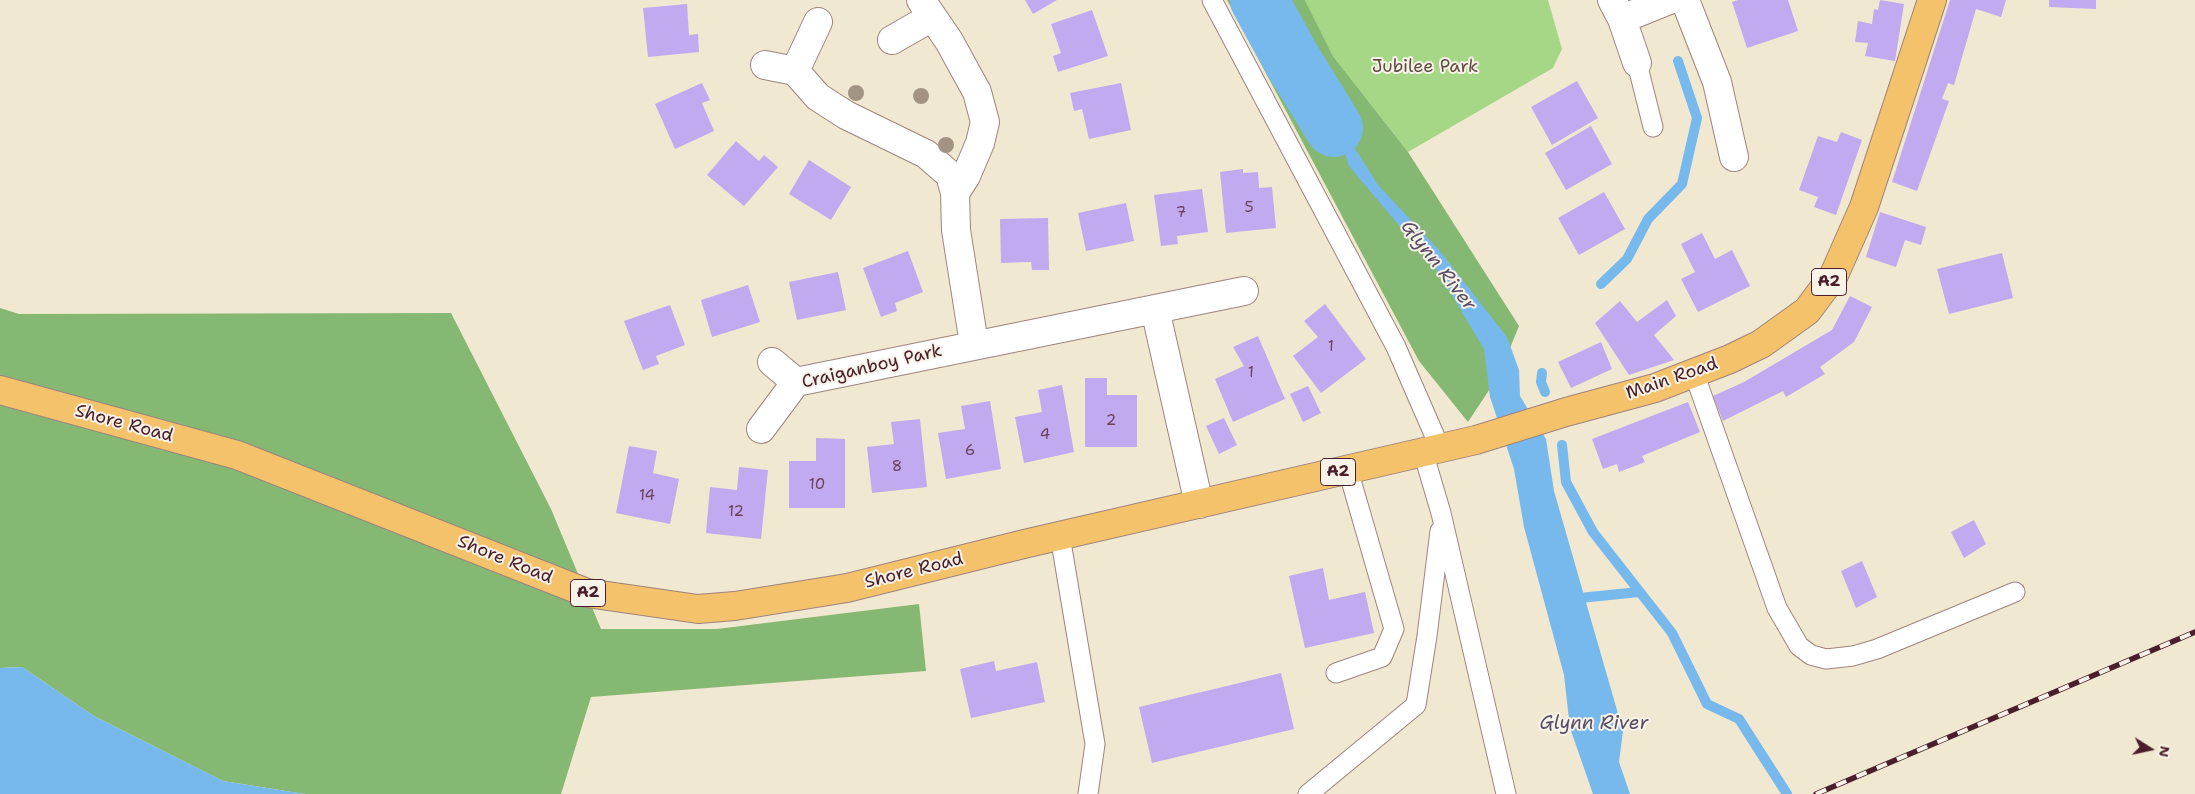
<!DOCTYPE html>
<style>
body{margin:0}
#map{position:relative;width:2195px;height:794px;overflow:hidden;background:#f1e8d1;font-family:"Shantell Sans",sans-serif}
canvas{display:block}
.north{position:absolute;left:2125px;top:724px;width:50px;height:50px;-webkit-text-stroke:4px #f7f3e8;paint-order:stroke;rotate:100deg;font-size:14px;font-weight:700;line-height:20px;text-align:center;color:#4a1f2b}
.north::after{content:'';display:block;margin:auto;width:18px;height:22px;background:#4a1f2b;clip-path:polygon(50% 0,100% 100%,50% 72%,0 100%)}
</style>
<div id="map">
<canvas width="2195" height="794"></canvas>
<div class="north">N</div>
</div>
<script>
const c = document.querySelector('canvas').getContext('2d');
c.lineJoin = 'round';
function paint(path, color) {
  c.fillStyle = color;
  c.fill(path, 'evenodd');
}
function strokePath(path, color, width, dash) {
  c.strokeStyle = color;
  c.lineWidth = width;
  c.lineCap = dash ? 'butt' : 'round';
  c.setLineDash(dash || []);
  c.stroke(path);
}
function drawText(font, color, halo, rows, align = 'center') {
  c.font = font + ' "Shantell Sans",sans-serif';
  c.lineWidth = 4;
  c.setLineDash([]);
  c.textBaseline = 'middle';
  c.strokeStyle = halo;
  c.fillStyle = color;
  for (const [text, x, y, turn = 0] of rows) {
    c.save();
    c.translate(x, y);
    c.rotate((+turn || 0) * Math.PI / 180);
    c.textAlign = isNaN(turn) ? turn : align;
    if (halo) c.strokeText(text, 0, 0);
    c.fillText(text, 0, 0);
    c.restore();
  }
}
paint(new Path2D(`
 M 1305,0 L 1548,0 L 1562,49 L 1553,68 L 1408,152 L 1333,56 Z`), '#a6d786');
paint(new Path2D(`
 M 1227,0 L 1305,0 L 1333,56 L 1408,152 L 1519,326 L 1499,375 L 1468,422 L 1419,361 Z
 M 0,308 L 19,314 L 451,313 L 551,509 L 601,629 L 717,629 L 919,604 L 926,671 L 591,697 L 561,794 L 305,794 L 223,781 L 94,716 L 22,667 L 0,668 Z`), '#84b873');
paint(new Path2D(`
 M 1292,60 L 1328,106 L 1378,185 L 1439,250 L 1507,337 L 1519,370 L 1520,396 L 1546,439 L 1554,491 L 1623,731 L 1619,762 L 1630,794 L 1593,794 L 1570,728 L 1564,675 L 1524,527 L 1514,469 L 1490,397 L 1484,349 L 1438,272 L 1349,166 L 1346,156 Z
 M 22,667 L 94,716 L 223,781 L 305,794 L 0,794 L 0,668 Z`), '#77b9ec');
strokePath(new Path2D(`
 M 1601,284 L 1627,259 L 1648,219 L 1682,184 L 1697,118 L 1678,61
 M 1542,373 L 1541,382 L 1545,392
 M 1562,445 L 1566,482 L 1593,532 L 1672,633 L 1707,704 L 1739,719 L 1787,794
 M 1570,599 L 1639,592`), '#77b9ec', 10);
strokePath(new Path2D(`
 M 1259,0 L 1292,60 L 1334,128`), '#77b9ec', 58);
paint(new Path2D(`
 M 1025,0 L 1057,0 L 1033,14 Z
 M 1738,0 L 1788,0 L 1798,31 L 1747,48 L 1732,2 Z
 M 1880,0 L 1904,4 L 1895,61 L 1865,56 L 1868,43 L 1855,42 L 1858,21 L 1872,24 L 1874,9 L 1878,10 Z
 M 1950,0 L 2006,0 L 2001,17 L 1976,9 L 1954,85 L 1948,83 L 1942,99 L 1949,101 L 1917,191 L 1892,182 Z
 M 2049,0 L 2096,0 L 2096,9 L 2049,7 Z
 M 687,4 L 689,35 L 698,34 L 699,52 L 648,57 L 643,8 Z
 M 1092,10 L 1108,56 L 1058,72 L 1053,56 L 1061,53 L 1051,24 Z
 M 1577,81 L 1598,118 L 1552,145 L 1531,107 Z
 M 702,83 L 710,100 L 702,103 L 714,131 L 675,149 L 655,104 Z
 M 1121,83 L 1131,130 L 1089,139 L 1082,109 L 1074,111 L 1070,93 Z
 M 1591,126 L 1612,164 L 1566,190 L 1545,153 Z
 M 1841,132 L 1862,140 L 1836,215 L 1814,207 L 1818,197 L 1799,190 L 1818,136 L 1837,142 Z
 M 736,141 L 759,161 L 764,155 L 778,167 L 744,206 L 707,175 Z
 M 809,160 L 851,187 L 831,220 L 789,194 Z
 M 1243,169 L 1243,173 L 1258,172 L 1259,188 L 1272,187 L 1276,228 L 1226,233 L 1220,172 Z
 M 1202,189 L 1208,232 L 1177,236 L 1178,244 L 1161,246 L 1154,195 Z
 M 1604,192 L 1625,229 L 1579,255 L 1558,218 Z
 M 1126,203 L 1134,241 L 1086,251 L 1078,213 Z
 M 1880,212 L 1926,227 L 1921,245 L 1905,240 L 1896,267 L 1866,257 Z
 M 1048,218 L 1049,270 L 1032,270 L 1031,262 L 1001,263 L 1000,219 Z
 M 1702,233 L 1715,259 L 1732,250 L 1750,286 L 1698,312 L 1681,279 L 1695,272 L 1681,244 Z
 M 908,251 L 923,292 L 895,303 L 897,311 L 881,317 L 863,268 Z
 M 2002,253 L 2013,298 L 1949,314 L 1937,269 Z
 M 838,272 L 846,310 L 797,320 L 789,282 Z
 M 748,285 L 760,322 L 712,337 L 701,300 Z
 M 1850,296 L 1872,307 L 1854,342 L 1820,367 L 1825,374 L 1786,397 L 1783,391 L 1723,421 L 1713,396 L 1744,382 L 1832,330 Z
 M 1667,300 L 1676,316 L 1654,335 L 1674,360 L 1629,375 L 1595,323 L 1620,301 L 1637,322 Z
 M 1325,304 L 1366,359 L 1321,393 L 1293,356 L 1318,337 L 1304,321 Z
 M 670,305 L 685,345 L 656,356 L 659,364 L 643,370 L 624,321 Z
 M 1258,336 L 1285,399 L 1233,422 L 1215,379 L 1244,366 L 1233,347 Z
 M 1601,342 L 1612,369 L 1571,388 L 1558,362 Z
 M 1085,378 L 1107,378 L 1107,395 L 1137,395 L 1137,447 L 1085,447 Z
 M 1062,385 L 1074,452 L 1024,463 L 1015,417 L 1042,412 L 1038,390 Z
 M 1308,386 L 1321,413 L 1303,422 L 1290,394 Z
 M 990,401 L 1001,469 L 946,479 L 938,433 L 965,429 L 961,406 Z
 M 1688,402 L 1700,432 L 1642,456 L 1645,462 L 1619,472 L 1617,464 L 1603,469 L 1592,439 Z
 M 1224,418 L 1237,445 L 1219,454 L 1206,426 Z
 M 920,419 L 927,487 L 872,493 L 867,447 L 894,444 L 891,422 Z
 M 816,438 L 845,439 L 845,508 L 789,508 L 789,461 L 816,461 Z
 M 629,446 L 657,451 L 653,473 L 679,479 L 670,524 L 616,513 Z
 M 739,467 L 768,470 L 761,539 L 706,533 L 710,487 L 737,490 Z
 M 1974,520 L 1986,544 L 1964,558 L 1951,532 Z
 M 1862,561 L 1877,597 L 1856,608 L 1841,571 Z
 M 1323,568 L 1329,600 L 1365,592 L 1374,633 L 1305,648 L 1289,576 Z
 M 994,661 L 996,671 L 1037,662 L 1045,702 L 971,718 L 960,669 Z
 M 1281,673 L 1294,729 L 1152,763 L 1139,707 Z`), '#c1aaef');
const service = new Path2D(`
 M 1212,0 L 1396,347 L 1440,448
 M 1637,63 L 1653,127
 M 1694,373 L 1777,608 L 1799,646 L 1811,655 L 1826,659 L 1853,656 L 1877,649 L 2015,592
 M 1423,452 L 1441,513 L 1506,794
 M 1060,536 L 1095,744 L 1088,794
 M 1336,673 L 1382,657 L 1394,629 L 1348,470
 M 1308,794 L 1416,705 L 1427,636 L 1440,531`);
const minor = new Path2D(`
 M 921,0 L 949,41 L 977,92 L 985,122 L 980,143 L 966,176 L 955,193 L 956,230 L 974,344
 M 1612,0 L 1622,19 L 1637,63
 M 1685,0 L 1717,82 L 1734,157
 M 1622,19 L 1669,0
 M 892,40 L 932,17
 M 765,65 L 795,71 L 818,97 L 846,115 L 926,154 L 950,175 L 955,193
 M 795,71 L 818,22
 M 1155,309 L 1199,504
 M 772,362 L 796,382
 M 761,429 L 796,382 L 1244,291`);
const primary = new Path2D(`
 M 0,390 L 237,455 L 587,593 L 698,609 L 735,606 L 847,588 L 1024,544 L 1476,440 L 1566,412 L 1655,388 L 1730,359 L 1761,344 L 1807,311 L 1834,275 L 1864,207 L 1932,0`);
strokePath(service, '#9e847e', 21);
strokePath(minor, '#9e847e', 30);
strokePath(primary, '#9e847e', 30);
strokePath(service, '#fff', 19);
strokePath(minor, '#fff', 28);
strokePath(primary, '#f4c26a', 28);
const rail = new Path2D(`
 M 1816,794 L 2195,632`);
strokePath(rail, '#4a1f2b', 5.5);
strokePath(rail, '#f7f3e8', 4, [11]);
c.fillStyle = '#a29382';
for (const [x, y] of [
 [856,93],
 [921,96],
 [946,145]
]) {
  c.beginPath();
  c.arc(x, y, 8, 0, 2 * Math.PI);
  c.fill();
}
drawText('15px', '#68425c', null, [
 ["5",1249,208],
 ["7",1181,213],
 ["1",1331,347],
 ["1",1251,373],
 ["2",1111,421],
 ["4",1045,435],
 ["6",970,451],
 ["8",897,467],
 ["10",817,485],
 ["14",647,496],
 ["12",736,512]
]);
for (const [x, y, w] of [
 [1829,282,35],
 [1338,472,35],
 [588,593,35]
]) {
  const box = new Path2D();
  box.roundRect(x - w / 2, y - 13.5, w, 27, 4);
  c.fillStyle = '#f7f3e8';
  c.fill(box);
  strokePath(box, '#4a1f2b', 1);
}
drawText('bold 16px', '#4a1f2b', null, [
 ["A2",1829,282],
 ["A2",1338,472],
 ["A2",588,593]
]);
drawText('18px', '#614d42', '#f7f3e8', [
 ["Jubilee Park",1425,67]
]);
drawText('18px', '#4a1f2b', '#f7f3e8', [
 ["Craiganboy Park",872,367,-13],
 ["Main Road",1672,379,-19],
 ["Shore Road",124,424,15],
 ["Shore Road",505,560,22],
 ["Shore Road",914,571,-14]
]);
drawText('italic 19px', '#584d65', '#f7f3e8', [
 ["Glynn River",1438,266,52],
 ["Glynn River",1594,724]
]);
</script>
